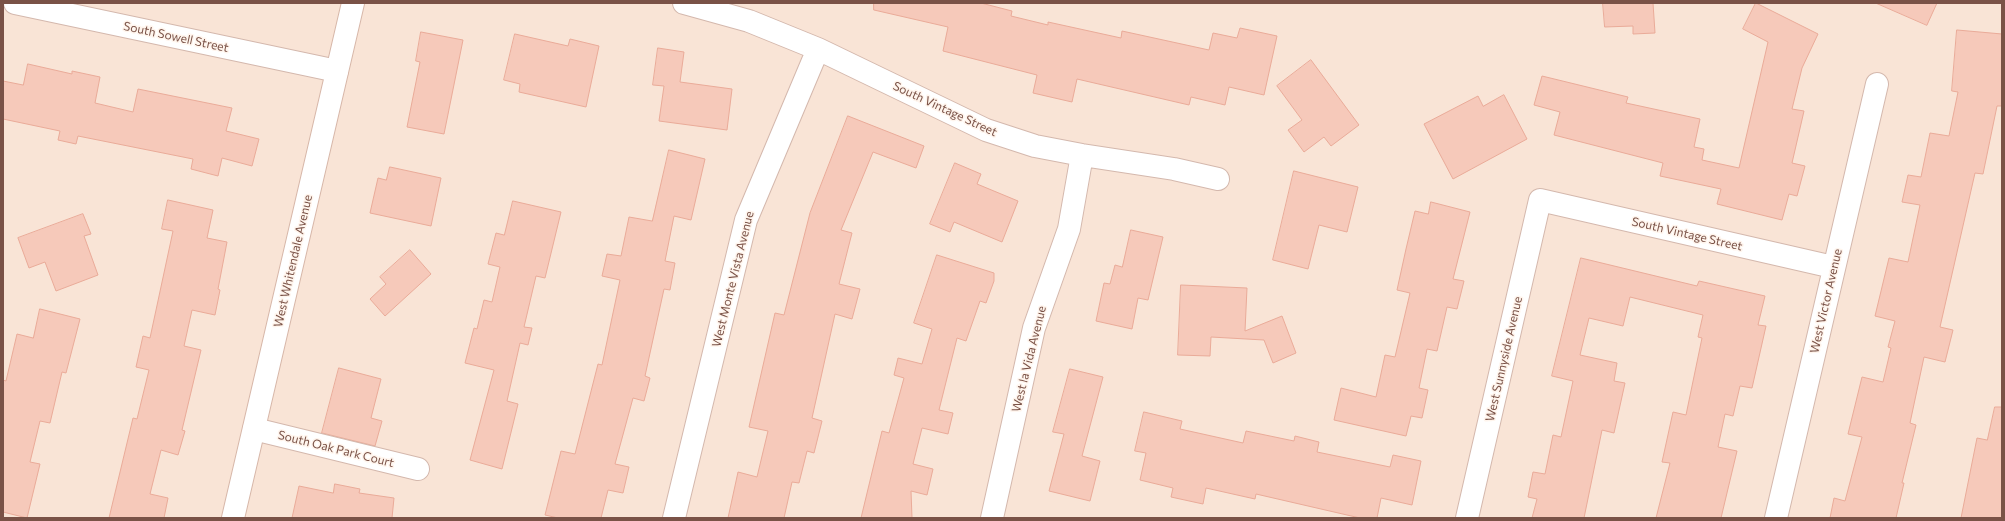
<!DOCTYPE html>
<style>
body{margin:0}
#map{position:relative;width:2005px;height:521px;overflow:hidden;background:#fef1e5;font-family:Commissioner,sans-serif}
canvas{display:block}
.frame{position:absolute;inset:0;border:4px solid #7a5247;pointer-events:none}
</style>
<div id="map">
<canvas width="2005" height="521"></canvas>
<div class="frame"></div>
</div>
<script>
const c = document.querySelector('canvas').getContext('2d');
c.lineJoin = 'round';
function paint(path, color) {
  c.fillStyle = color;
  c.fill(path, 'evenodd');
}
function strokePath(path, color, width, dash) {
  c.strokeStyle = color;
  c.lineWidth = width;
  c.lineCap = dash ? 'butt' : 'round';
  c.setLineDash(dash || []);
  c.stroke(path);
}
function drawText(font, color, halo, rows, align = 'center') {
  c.font = font + ' Commissioner,sans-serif';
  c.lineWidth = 3;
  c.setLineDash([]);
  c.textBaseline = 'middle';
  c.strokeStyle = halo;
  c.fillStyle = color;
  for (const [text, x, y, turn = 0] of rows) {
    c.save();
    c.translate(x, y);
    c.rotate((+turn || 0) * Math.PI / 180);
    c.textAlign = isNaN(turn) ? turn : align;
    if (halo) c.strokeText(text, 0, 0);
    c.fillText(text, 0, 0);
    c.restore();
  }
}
paint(new Path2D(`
 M 3,3 L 2002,3 L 2002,518 L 3,518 Z`), '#f9e4d6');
const building = new Path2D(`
 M 874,3 L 981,3 L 1012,11 L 1011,16 L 1048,25 L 1048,22 L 1121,38 L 1122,31 L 1209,50 L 1213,33 L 1237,38 L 1240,28 L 1277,36 L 1264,95 L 1229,87 L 1225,105 L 1191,97 L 1189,105 L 1077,79 L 1072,102 L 1033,93 L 1037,75 L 943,51 L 948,27 L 874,10 Z
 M 1603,3 L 1653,3 L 1655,33 L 1633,34 L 1633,26 L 1605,27 Z
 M 1756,3 L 1818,34 L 1802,68 L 1792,109 L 1804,111 L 1792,163 L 1805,166 L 1797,196 L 1789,194 L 1782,220 L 1717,204 L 1721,189 L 1660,176 L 1663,163 L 1554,135 L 1560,112 L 1534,105 L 1542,76 L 1628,97 L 1626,103 L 1700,119 L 1694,147 L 1704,149 L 1702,160 L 1739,168 L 1768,42 L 1743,29 Z
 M 1876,3 L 1937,3 L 1927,25 Z
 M 1957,30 L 2002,34 L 2002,106 L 1997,106 L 1983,174 L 1975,173 L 1940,327 L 1953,330 L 1945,362 L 1924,357 L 1910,423 L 1916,425 L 1902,483 L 1904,483 L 1896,518 L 1830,518 L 1834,498 L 1845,501 L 1862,437 L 1848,434 L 1862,377 L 1883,382 L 1891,348 L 1888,347 L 1895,321 L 1875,316 L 1889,258 L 1908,262 L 1920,205 L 1902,202 L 1908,175 L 1921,177 L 1930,133 L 1949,136 L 1958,92 L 1952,91 Z
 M 421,32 L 463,40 L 444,134 L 407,127 L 420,62 L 416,61 Z
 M 515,34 L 568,46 L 570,39 L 599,46 L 586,107 L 519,92 L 520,84 L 504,80 Z
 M 658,48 L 684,52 L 680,82 L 732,89 L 727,130 L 659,121 L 664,86 L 653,85 Z
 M 1311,60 L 1359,125 L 1331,146 L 1324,137 L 1304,152 L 1288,130 L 1302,120 L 1277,86 Z
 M 28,64 L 72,74 L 72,71 L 100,77 L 95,103 L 133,112 L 138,89 L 232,108 L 226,131 L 259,139 L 252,166 L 222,158 L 218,176 L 191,169 L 193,159 L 78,136 L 76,144 L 58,140 L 60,131 L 3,119 L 3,81 L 23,85 Z
 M 1504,95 L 1527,139 L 1453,179 L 1424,124 L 1478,96 L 1483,106 Z
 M 848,116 L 924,146 L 916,168 L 873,152 L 841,230 L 852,233 L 839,284 L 860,289 L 852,319 L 835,314 L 812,418 L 822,421 L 814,453 L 807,451 L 799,483 L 792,482 L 784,518 L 728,518 L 738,472 L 757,477 L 768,431 L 749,427 L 775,313 L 784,315 L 810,213 Z
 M 669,150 L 705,159 L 691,220 L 674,216 L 665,261 L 675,263 L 670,290 L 664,289 L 645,376 L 650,378 L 644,401 L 633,398 L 615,464 L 629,467 L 623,493 L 608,490 L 601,518 L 558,518 L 545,515 L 561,451 L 575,454 L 598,364 L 602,365 L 620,280 L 602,276 L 607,254 L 621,256 L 629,217 L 652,221 Z
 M 955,163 L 981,174 L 977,184 L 1018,201 L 1002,242 L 954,222 L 950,232 L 930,224 Z
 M 390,167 L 441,178 L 431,226 L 370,213 L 378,178 L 386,180 Z
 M 1294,171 L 1358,187 L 1347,232 L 1319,225 L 1308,269 L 1273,260 Z
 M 168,200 L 213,210 L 207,238 L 227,242 L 218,289 L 220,290 L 215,315 L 192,310 L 184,346 L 201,350 L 182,430 L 185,431 L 178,455 L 161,450 L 150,494 L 168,498 L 164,518 L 109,518 L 133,418 L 137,419 L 149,370 L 136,367 L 143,336 L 150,338 L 173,231 L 162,229 Z
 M 513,201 L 561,212 L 545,278 L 536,276 L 524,327 L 532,328 L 528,345 L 520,343 L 507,401 L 518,404 L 502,469 L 470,460 L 494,370 L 465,363 L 474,328 L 477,329 L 484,300 L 492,302 L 500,267 L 488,264 L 496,233 L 504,235 Z
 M 1431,202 L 1470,212 L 1453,279 L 1464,281 L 1457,309 L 1447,307 L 1437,351 L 1427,349 L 1419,388 L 1428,390 L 1422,418 L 1411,416 L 1406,436 L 1334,420 L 1341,388 L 1376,397 L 1385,355 L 1395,357 L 1410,293 L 1397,290 L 1406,249 L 1415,211 L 1428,214 Z
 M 83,214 L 91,234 L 84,236 L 98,275 L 56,291 L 45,262 L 29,268 L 18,238 Z
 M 1131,230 L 1163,237 L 1148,300 L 1138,298 L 1132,329 L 1096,321 L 1104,283 L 1110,284 L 1115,265 L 1122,267 Z
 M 410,250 L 431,274 L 385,316 L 370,299 L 386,284 L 380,277 Z
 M 937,255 L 994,273 L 994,281 L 986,303 L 980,301 L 966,341 L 957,338 L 939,410 L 953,413 L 948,434 L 922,428 L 913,464 L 933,469 L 927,495 L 911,491 L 912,518 L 861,518 L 882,431 L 889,433 L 904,378 L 894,375 L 898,358 L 922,364 L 932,329 L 914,323 Z
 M 1581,258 L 1697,286 L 1699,281 L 1765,296 L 1758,325 L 1766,326 L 1752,388 L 1740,386 L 1733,416 L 1725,414 L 1718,447 L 1737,451 L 1721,518 L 1656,518 L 1670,463 L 1662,462 L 1673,412 L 1686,415 L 1702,338 L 1698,337 L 1703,315 L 1630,297 L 1623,326 L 1589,318 L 1580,355 L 1617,363 L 1614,381 L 1625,383 L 1614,433 L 1602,430 L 1584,518 L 1532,518 L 1537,499 L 1528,497 L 1533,472 L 1545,474 L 1553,435 L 1561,437 L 1573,381 L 1552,376 Z
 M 1181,285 L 1247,288 L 1245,331 L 1282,316 L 1296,353 L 1273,363 L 1264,340 L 1211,337 L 1210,356 L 1178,355 Z
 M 40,309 L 80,319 L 66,373 L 62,372 L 50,423 L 40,421 L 30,462 L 40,464 L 27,518 L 3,512 L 3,380 L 6,381 L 17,334 L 33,338 Z
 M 339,368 L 381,379 L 371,418 L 382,421 L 375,446 L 322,433 Z
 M 1070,369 L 1103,377 L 1082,456 L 1100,461 L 1090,501 L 1049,491 L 1064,434 L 1053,432 Z
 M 1995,407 L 2002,407 L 2002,518 L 1961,518 L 1977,438 L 1987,440 Z
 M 1144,412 L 1182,421 L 1180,429 L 1243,443 L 1246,431 L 1294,441 L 1295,436 L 1319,442 L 1317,452 L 1390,467 L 1393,455 L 1421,461 L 1412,505 L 1381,498 L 1377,518 L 1360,518 L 1256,494 L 1255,499 L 1206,488 L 1203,504 L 1171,497 L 1173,488 L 1140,480 L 1146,453 L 1135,451 Z
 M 335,484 L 360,489 L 359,493 L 394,498 L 392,518 L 292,518 L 299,486 L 333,493 Z`);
paint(building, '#f6c9ba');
strokePath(building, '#eaab99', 1);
const street = new Path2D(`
 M 15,3 L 337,71
 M 684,3 L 749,21 L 818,49 L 986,130 L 1035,146 L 1082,155 L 1174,169 L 1218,179
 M 254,429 L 418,469
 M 674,518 L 746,220 L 818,49
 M 992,518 L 1034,328 L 1069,229 L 1082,155
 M 1467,518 L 1540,200 L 1833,267
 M 1776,518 L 1877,84`);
const secondary = new Path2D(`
 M 233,518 L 353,3`);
strokePath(street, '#d4b8ad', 24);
strokePath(secondary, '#d7b7a9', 24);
strokePath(street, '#fff', 22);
strokePath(secondary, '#fff', 22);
drawText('12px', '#7a5247', '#fff5ed', [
 ["South Sowell Street",176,37,12],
 ["South Vintage Street",945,109,25],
 ["South Vintage Street",1687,234,13],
 ["West Whitendale Avenue",293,261,-77],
 ["West Monte Vista Avenue",733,279,-76],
 ["West Victor Avenue",1826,301,-77],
 ["West la Vida Avenue",1029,359,-76],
 ["West Sunnyside Avenue",1504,359,-77],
 ["South Oak Park Court",336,449,14]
]);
</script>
